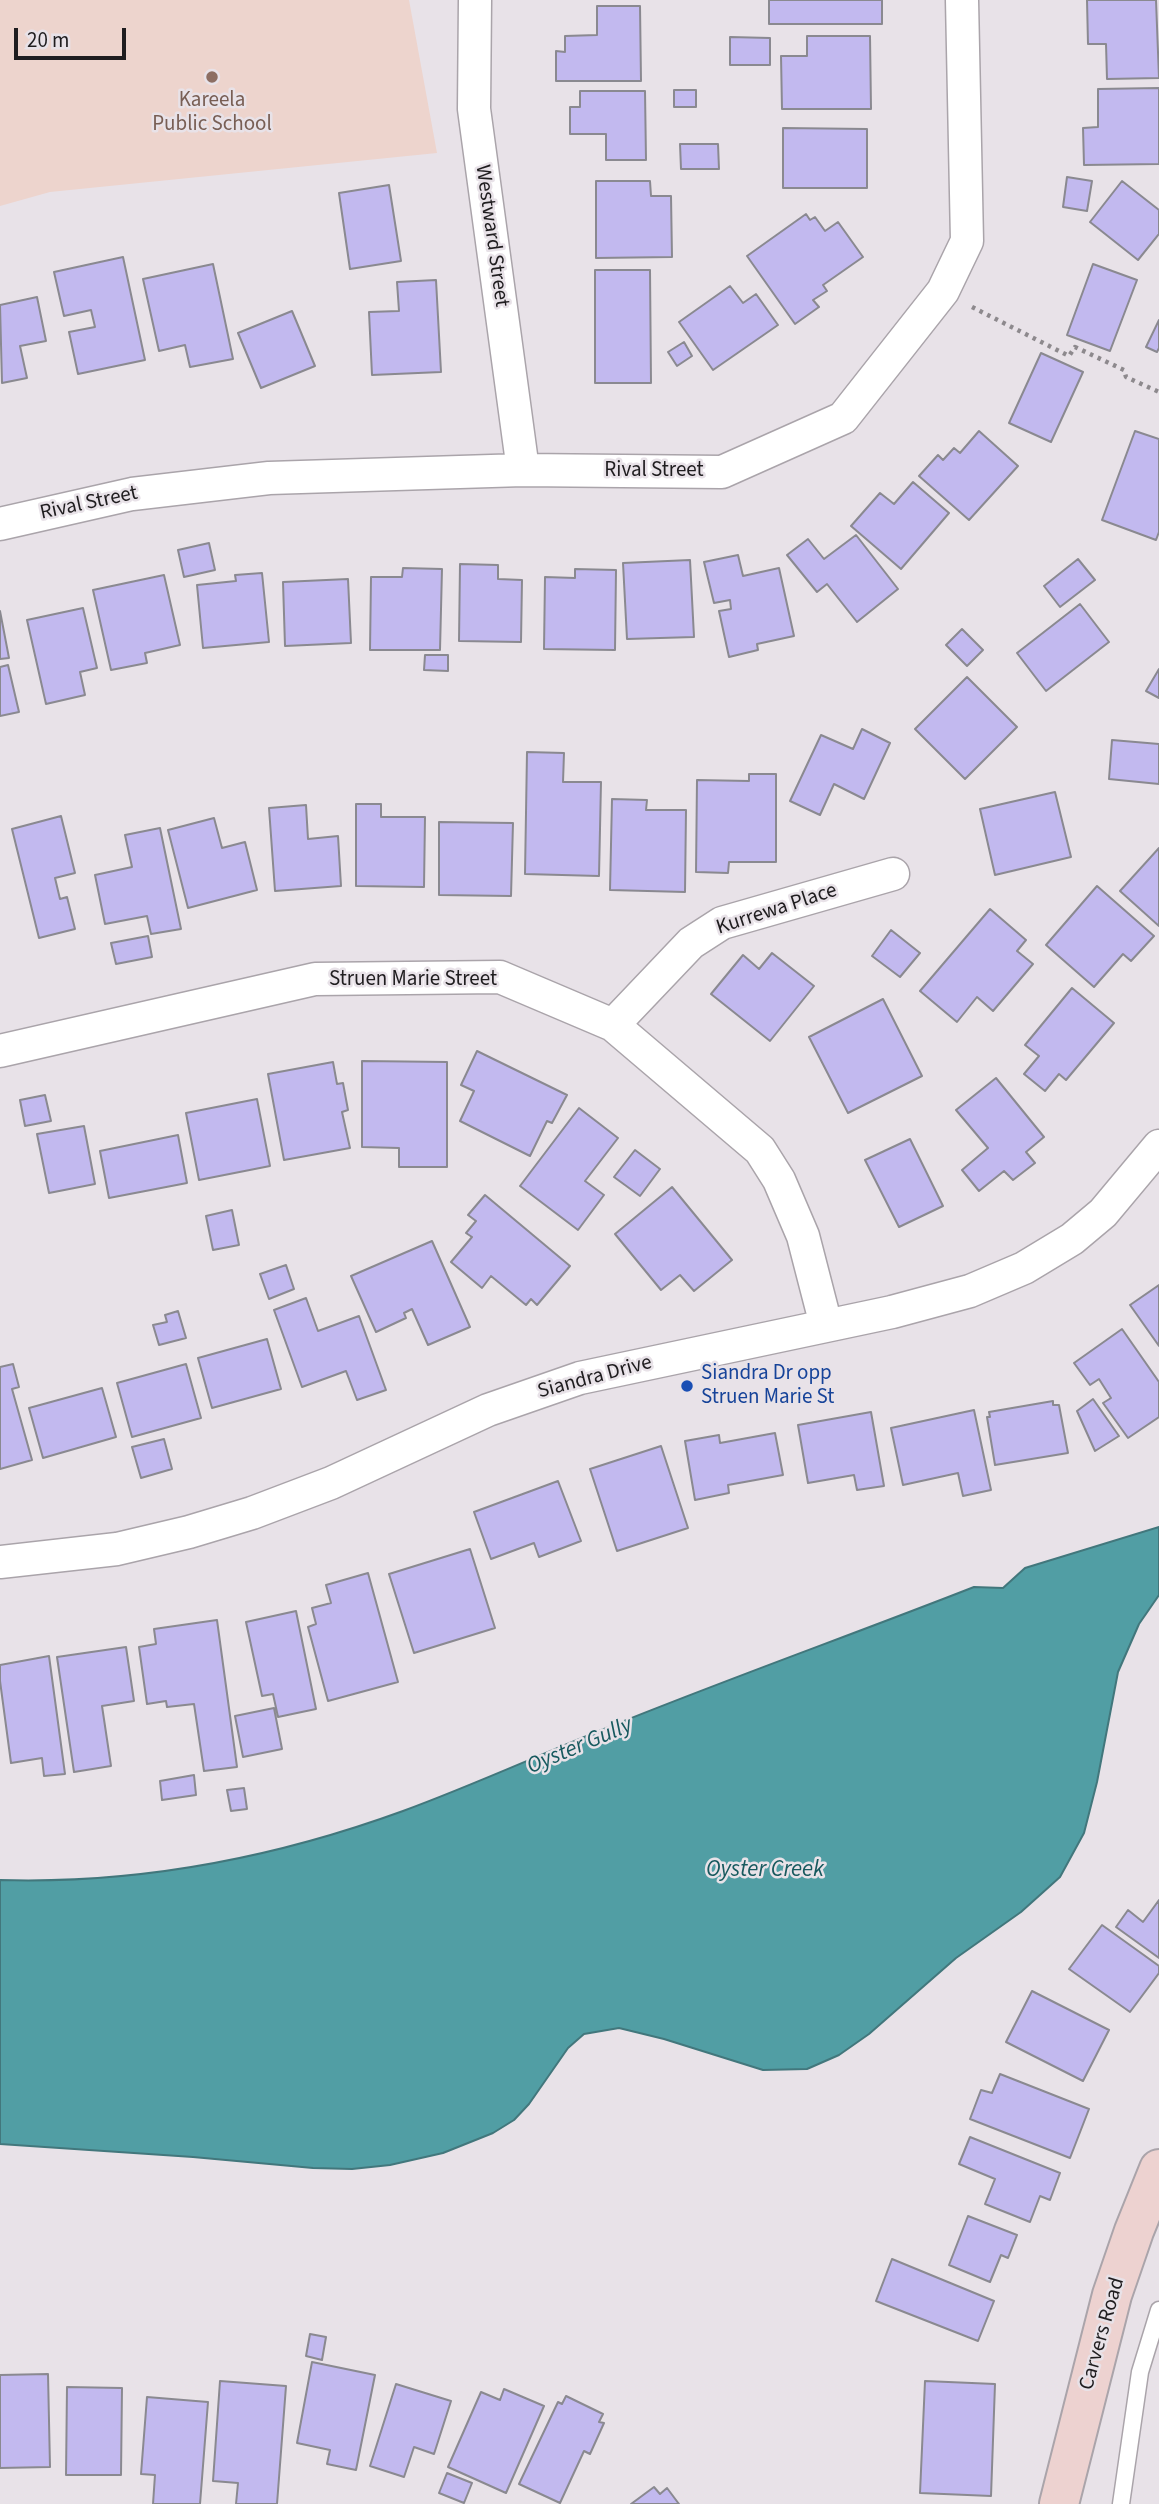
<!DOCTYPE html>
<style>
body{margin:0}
#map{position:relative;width:1159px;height:2504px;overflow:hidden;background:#e8e2e8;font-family:"Source Sans 3",sans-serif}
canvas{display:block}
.scale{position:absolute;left:14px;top:28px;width:112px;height:32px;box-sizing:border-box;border:4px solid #1f1d1f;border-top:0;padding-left:9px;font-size:21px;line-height:24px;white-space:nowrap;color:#1f1d1f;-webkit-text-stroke:5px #e8e2e8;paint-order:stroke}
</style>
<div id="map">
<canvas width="1159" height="2504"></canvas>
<div class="scale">20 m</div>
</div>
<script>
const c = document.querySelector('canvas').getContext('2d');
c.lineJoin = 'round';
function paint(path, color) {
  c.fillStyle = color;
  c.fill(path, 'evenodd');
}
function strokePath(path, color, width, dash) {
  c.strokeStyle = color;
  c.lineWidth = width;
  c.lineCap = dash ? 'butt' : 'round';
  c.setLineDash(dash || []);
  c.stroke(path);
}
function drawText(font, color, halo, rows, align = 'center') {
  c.font = font + ' "Source Sans 3",sans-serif';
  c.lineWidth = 5;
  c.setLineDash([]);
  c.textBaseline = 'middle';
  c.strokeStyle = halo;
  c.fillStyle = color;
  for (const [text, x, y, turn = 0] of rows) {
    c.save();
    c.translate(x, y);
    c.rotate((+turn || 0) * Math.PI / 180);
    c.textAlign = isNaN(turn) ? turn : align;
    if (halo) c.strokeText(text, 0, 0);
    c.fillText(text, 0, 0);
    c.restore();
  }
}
paint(new Path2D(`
 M 0,0 L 409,0 L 437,153 L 50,192 L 0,206 Z`), '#edd4cd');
const water = new Path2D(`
 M 1159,1527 L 1159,1595 L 1139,1624 L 1118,1672 L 1097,1782 L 1084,1833 L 1060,1877 L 1021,1912 L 956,1958 L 869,2034 L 839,2055 L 807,2069 L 763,2070 L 664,2039 L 619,2028 L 584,2034 L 568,2048 L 529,2104 L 514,2120 L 493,2133 L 443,2153 L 390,2165 L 352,2169 L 313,2168 L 193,2157 L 0,2144 L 0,1880 C 138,1884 274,1858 403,1811 C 474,1785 543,1753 614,1725 C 733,1677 854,1634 974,1587 L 1003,1588 L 1025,1568 Z`);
paint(water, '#519ea4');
strokePath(water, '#42777c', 2);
const building = new Path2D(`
 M 769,0 L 882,0 L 882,24 L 769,24 Z
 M 1087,0 L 1156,0 L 1159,78 L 1107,79 L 1106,44 L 1088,44 Z
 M 597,6 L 640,6 L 641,81 L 556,81 L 556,51 L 565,52 L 565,36 L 597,35 Z
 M 807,36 L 870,36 L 871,109 L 782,109 L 781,56 L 807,56 Z
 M 730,37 L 770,38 L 770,65 L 730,65 Z
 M 1159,88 L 1159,164 L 1084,165 L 1083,128 L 1098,127 L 1098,89 Z
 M 674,90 L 696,90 L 696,107 L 674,107 Z
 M 580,91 L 645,91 L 646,160 L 606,160 L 606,134 L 570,134 L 570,107 L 580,107 Z
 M 783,128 L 867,129 L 867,188 L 783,188 Z
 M 680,144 L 718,144 L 719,169 L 681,169 Z
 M 1067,177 L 1092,181 L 1087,211 L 1063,207 Z
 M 596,181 L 650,181 L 651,196 L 671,196 L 672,257 L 596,258 Z
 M 1122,181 L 1159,210 L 1159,234 L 1138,260 L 1090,222 Z
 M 389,185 L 401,261 L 350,269 L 339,193 Z
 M 806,214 L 810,220 L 815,217 L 825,231 L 838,222 L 863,257 L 823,285 L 827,291 L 813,300 L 819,307 L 795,324 L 747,256 Z
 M 123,257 L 145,360 L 78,374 L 69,332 L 95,327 L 91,310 L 64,316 L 54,272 Z
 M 213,264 L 233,359 L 190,367 L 185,345 L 159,351 L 143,279 Z
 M 1093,264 L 1137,280 L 1110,351 L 1067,335 Z
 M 595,270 L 650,270 L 651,383 L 595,383 Z
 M 436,280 L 441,372 L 372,375 L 369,312 L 399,311 L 397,282 Z
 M 730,286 L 743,303 L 756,294 L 778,325 L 713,370 L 679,322 Z
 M 37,297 L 46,341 L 20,346 L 27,378 L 2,383 L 0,305 Z
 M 292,311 L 315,366 L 261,388 L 238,333 Z
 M 1159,320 L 1159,348 L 1157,352 L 1146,347 Z
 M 684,342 L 692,356 L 677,366 L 668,352 Z
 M 1041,353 L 1083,372 L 1051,442 L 1009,423 Z
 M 979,431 L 1018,466 L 969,520 L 919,476 L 938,455 L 943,460 L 954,448 L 960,453 Z
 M 1135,431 L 1159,439 L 1159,532 L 1156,540 L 1102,520 Z
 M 913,482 L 949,513 L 901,569 L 851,526 L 880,493 L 894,504 Z
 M 856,535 L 898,589 L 857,622 L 827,584 L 817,592 L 787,555 L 808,539 L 824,559 Z
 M 209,543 L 215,570 L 184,577 L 178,550 Z
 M 738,555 L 743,576 L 779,568 L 794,636 L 757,644 L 758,650 L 729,657 L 719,611 L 731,609 L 730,600 L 714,603 L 704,562 Z
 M 1078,559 L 1095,580 L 1060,607 L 1044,586 Z
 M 690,560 L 694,637 L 627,639 L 623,563 Z
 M 460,564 L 498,565 L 498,579 L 522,580 L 521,642 L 459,641 Z
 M 403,568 L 442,569 L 440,650 L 370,650 L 371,577 L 402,577 Z
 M 575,569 L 616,570 L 615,650 L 544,649 L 545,577 L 575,578 Z
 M 262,573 L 269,642 L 203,648 L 197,585 L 236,581 L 235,575 Z
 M 164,575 L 180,645 L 145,653 L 147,663 L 111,670 L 93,590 Z
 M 348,579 L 351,643 L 285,646 L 283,582 Z
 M 1080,604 L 1109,642 L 1046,691 L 1017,653 Z
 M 83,608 L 97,668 L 80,672 L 85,695 L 46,704 L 27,620 Z
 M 0,611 L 9,658 L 0,659 Z
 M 962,629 L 983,650 L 967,666 L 946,645 Z
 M 425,655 L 448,655 L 448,671 L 424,670 Z
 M 8,665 L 19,712 L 0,716 L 0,667 Z
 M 1159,669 L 1159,698 L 1146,691 Z
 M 967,677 L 1017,727 L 965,779 L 915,729 Z
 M 862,729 L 890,743 L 864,799 L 834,784 L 820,815 L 790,801 L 821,735 L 853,749 Z
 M 1112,740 L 1159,744 L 1159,784 L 1109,779 Z
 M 527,752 L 564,753 L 563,782 L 601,782 L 599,876 L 525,874 Z
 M 749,774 L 776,774 L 776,862 L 729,862 L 728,873 L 696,872 L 697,780 L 749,781 Z
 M 1055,792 L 1071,857 L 995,875 L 980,809 Z
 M 612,799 L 647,800 L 646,810 L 686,810 L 685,892 L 610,890 Z
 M 356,804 L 381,804 L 381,817 L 425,817 L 424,887 L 356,886 Z
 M 306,805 L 308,839 L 338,836 L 341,886 L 275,891 L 269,808 Z
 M 61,816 L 75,873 L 55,878 L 60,899 L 67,897 L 75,929 L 39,938 L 12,829 Z
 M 214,818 L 222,848 L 245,842 L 257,890 L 188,908 L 168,830 Z
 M 439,822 L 513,823 L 511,896 L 439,895 Z
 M 160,828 L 181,929 L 151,934 L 147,916 L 105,924 L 95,875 L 132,867 L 125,835 Z
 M 1159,848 L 1159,926 L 1120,891 Z
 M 1097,886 L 1154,936 L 1131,961 L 1123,954 L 1094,987 L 1046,945 Z
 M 990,909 L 1026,940 L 1017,951 L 1033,964 L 993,1011 L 977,997 L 957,1022 L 920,991 Z
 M 891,930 L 920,953 L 900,977 L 872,956 Z
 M 148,936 L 152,957 L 116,964 L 111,943 Z
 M 772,953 L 814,986 L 770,1041 L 711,994 L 743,955 L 759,969 Z
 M 1072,988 L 1114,1023 L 1066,1080 L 1059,1074 L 1045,1091 L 1024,1074 L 1039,1056 L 1025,1045 Z
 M 883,999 L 922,1076 L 848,1113 L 809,1037 Z
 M 477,1051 L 567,1095 L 552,1123 L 547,1121 L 530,1156 L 460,1121 L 474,1091 L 461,1085 Z
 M 362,1061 L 447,1062 L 447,1167 L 399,1167 L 399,1148 L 362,1147 Z
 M 333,1062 L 337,1084 L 343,1083 L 348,1110 L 342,1112 L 350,1148 L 284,1160 L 268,1074 Z
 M 996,1078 L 1044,1137 L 1026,1152 L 1035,1163 L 1013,1180 L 1004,1171 L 979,1191 L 962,1170 L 988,1148 L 956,1110 Z
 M 45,1095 L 51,1121 L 25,1126 L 20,1100 Z
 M 257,1099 L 270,1166 L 199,1180 L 186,1113 Z
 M 579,1108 L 618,1138 L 585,1181 L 604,1195 L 578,1230 L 520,1186 Z
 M 84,1126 L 95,1184 L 49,1193 L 37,1134 Z
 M 178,1135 L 187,1183 L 109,1198 L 100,1151 Z
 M 910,1139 L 943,1206 L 899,1227 L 865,1160 Z
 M 635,1150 L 660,1169 L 640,1196 L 614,1177 Z
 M 672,1187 L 732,1260 L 694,1291 L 680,1275 L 661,1290 L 615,1234 Z
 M 485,1195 L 570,1266 L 537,1305 L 531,1299 L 526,1305 L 491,1276 L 482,1288 L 451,1262 L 472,1237 L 466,1233 L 476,1221 L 468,1215 Z
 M 232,1210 L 239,1245 L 213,1250 L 206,1216 Z
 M 432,1241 L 470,1327 L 428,1345 L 412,1309 L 404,1313 L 406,1318 L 376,1332 L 351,1276 Z
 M 286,1265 L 294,1289 L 269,1299 L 260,1274 Z
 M 1159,1285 L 1159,1346 L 1130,1305 Z
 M 306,1298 L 318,1331 L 359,1316 L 386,1390 L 357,1400 L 346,1371 L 302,1387 L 274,1310 Z
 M 178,1311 L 186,1338 L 159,1345 L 153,1325 L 167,1322 L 165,1315 Z
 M 1122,1329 L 1159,1382 L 1159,1417 L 1128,1438 L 1103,1403 L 1111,1398 L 1099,1379 L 1090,1385 L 1074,1363 Z
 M 267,1339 L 281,1389 L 212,1408 L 198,1358 Z
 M 13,1364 L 19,1387 L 12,1389 L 32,1460 L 0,1469 L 0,1367 Z
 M 186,1364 L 201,1418 L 132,1437 L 117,1383 Z
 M 102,1388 L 116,1437 L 43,1458 L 29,1408 Z
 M 1093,1399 L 1119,1436 L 1095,1451 L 1077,1411 Z
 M 1053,1401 L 1053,1405 L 1059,1405 L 1068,1453 L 995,1465 L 987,1417 L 990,1417 L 989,1412 Z
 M 974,1410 L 991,1490 L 963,1496 L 958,1473 L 903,1485 L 891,1428 Z
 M 871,1412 L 884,1486 L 857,1490 L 854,1475 L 808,1483 L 798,1425 Z
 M 775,1433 L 783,1475 L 728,1485 L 729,1493 L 695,1500 L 685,1441 L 719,1435 L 720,1443 Z
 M 164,1439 L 172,1469 L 141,1478 L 132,1447 Z
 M 661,1446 L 688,1528 L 617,1551 L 590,1469 Z
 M 558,1481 L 581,1541 L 539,1557 L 534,1543 L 491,1559 L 474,1512 Z
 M 470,1549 L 495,1628 L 414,1653 L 389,1574 Z
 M 368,1573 L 398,1682 L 328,1701 L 308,1627 L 316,1624 L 312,1608 L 331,1603 L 326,1585 Z
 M 296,1611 L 316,1709 L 278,1717 L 273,1694 L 262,1696 L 246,1622 Z
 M 217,1620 L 237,1767 L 204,1771 L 194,1704 L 167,1707 L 166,1701 L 147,1704 L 139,1647 L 156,1644 L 154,1629 Z
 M 126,1647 L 134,1701 L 102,1706 L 111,1766 L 74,1772 L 57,1657 Z
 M 49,1656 L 65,1774 L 44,1776 L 42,1758 L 11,1763 L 0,1681 L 0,1665 Z
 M 274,1708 L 282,1749 L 243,1757 L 235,1716 Z
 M 194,1775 L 196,1795 L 162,1800 L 160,1781 Z
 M 244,1788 L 247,1809 L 231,1811 L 227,1790 Z
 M 1159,1900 L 1159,1958 L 1116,1927 L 1128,1910 L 1143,1922 Z
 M 1102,1925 L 1159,1966 L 1159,1973 L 1130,2012 L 1069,1969 Z
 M 1032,1991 L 1109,2030 L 1083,2081 L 1006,2042 Z
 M 1000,2074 L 1089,2109 L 1070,2158 L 970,2119 L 981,2090 L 992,2093 Z
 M 970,2137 L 1060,2173 L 1050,2200 L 1040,2196 L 1030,2222 L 985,2204 L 995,2179 L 959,2164 Z
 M 968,2216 L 1017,2235 L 1008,2258 L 1001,2255 L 990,2282 L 949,2265 Z
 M 892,2259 L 994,2301 L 978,2341 L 876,2301 Z
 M 310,2334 L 326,2337 L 322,2360 L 306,2356 Z
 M 312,2362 L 375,2375 L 356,2470 L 327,2464 L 330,2450 L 297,2443 Z
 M 48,2374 L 50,2467 L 0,2468 L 0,2375 Z
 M 220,2381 L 286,2386 L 277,2504 L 236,2504 L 238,2483 L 213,2481 Z
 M 925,2381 L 995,2384 L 991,2496 L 920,2493 Z
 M 396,2384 L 451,2401 L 434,2454 L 414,2447 L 404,2477 L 370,2466 Z
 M 67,2387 L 122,2388 L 121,2475 L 66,2475 Z
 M 504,2389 L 544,2406 L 506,2493 L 448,2467 L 481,2392 L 500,2400 Z
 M 566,2396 L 603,2414 L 599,2422 L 604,2423 L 590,2454 L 584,2451 L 560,2503 L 519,2484 L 558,2402 L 562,2404 Z
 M 147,2397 L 208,2402 L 200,2504 L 153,2504 L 155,2475 L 141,2474 Z
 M 447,2473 L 472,2483 L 464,2503 L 439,2493 Z
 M 654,2487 L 660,2494 L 667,2488 L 679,2504 L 631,2504 Z`);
paint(building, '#c2b9ef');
strokePath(building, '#8a8990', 2);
const lane = new Path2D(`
 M 1121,2504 L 1140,2372 L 1159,2310`);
const street = new Path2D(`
 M 475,0 L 474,109 L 523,470
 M 0,524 L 132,494 L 269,478 L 523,470 L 722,472 L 843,418 L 943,291 L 967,241 L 962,0
 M 613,1025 L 691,943 L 722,923 L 893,874
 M 0,1051 L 315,979 L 500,977 L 613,1025 L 760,1150 L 779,1180 L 803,1236 L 826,1325
 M 0,1562 L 117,1549 L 189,1532 L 252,1513 L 331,1483 L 488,1410 L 580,1378 L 892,1312 L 970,1291 L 1024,1268 L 1072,1239 L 1103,1213 L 1159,1146`);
const secondary = new Path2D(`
 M 1059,2504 L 1112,2295 L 1134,2231 L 1159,2169`);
strokePath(lane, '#aaa4aa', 19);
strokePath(street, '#aaa4aa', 35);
strokePath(secondary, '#aaa4aa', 42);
strokePath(new Path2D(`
 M 972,307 L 1069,356 L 1075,347 L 1124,370 L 1126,377 L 1159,392`), '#8d898d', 4.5, [3.5, 5]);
strokePath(lane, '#fff', 16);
strokePath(street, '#fff', 32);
strokePath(secondary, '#edd2d0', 38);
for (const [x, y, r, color] of [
 [212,77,7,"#8d6e63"],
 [687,1386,7,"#1a4fb4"]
]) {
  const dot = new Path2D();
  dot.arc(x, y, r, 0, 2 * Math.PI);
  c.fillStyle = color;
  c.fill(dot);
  strokePath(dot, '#e8e2e8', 2.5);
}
drawText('21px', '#785e54', '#e8e2e8', [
 ["Kareela",212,101],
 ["Public School",212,125]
]);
drawText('21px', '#1f1d1f', '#e8e2e8', [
 ["Westward Street",491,236,82],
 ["Rival Street",654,471],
 ["Rival Street",89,504,-12],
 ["Kurrewa Place",777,910,-18],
 ["Struen Marie Street",413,980],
 ["Siandra Drive",595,1378,-15],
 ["Carvers Road",1103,2334,-74]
]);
drawText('21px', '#164399', '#e8e2e8', [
 ["Siandra Dr opp",701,1374],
 ["Struen Marie St",701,1398]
], 'left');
drawText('italic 23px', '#17595e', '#e8e2e8', [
 ["Oyster Gully",580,1747,-23],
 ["Oyster Creek",765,1871]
]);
</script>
